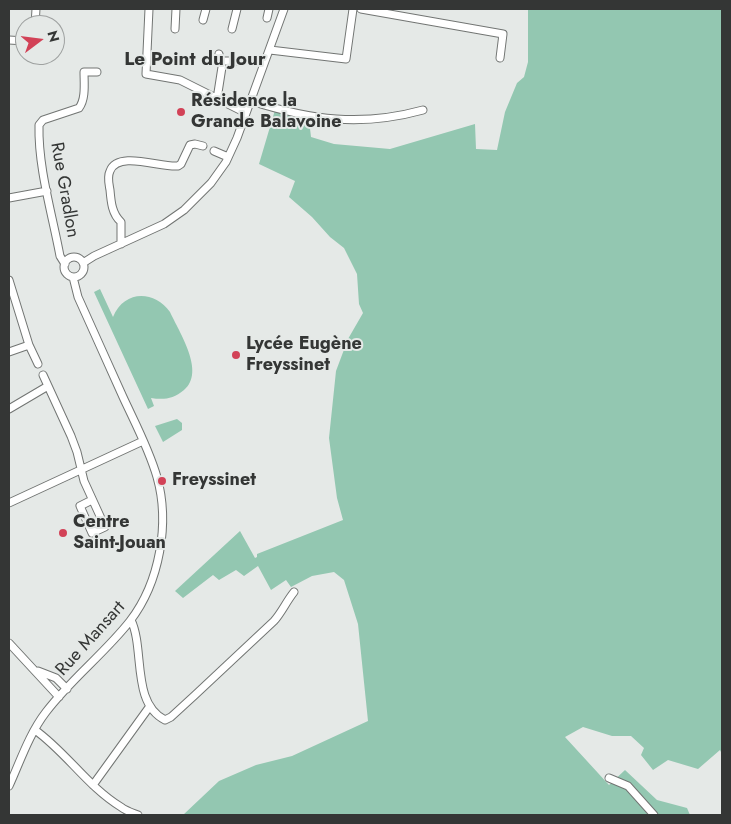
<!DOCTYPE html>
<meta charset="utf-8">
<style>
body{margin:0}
#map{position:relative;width:731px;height:824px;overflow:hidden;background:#e5e9e7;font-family:Jost,sans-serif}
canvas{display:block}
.frame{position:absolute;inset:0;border:10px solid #343635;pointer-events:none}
.north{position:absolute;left:15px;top:15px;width:50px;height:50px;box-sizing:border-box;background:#e5e9e7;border:1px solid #9ea1a0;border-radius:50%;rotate:75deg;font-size:14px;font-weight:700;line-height:20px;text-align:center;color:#343635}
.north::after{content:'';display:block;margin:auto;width:18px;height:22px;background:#d24257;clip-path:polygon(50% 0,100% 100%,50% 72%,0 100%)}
</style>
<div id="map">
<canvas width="731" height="824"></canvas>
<div class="frame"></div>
<div class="north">N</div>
</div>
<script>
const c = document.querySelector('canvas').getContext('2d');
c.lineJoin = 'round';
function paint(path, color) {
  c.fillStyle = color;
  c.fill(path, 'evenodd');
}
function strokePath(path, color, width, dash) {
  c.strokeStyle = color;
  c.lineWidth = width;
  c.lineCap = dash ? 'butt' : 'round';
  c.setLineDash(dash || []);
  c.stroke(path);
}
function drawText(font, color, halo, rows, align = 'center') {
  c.font = font + ' Jost,sans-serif';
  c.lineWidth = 4;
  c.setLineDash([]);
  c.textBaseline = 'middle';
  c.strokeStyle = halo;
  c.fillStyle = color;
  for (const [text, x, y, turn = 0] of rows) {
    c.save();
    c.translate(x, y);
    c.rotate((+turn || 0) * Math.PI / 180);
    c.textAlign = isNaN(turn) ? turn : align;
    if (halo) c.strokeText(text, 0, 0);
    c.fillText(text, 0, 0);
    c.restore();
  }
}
paint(new Path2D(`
 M 528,9 L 722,9 L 722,754 L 720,750 L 698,769 L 668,760 L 653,770 L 641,755 L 644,748 L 631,736 L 612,736 L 583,727 L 565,737 L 609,785 L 625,770 L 657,800 L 687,808 L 690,815 L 183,815 L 219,781 L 256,765 L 292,756 L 368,721 L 358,624 L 344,580 L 334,572 L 312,576 L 291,587 L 286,580 L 271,590 L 258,566 L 244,576 L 236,570 L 219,580 L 213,575 L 183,598 L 175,591 L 240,531 L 255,558 L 257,557 L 257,554 L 343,520 L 337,498 L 329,438 L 336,371 L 348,339 L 363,313 L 359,304 L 357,274 L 344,248 L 330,237 L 312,217 L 289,197 L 295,181 L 259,164 L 275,110 L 309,120 L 311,137 L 334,144 L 390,149 L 475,124 L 476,149 L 497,150 L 505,112 L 517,83 L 524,77 L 528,62 Z
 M 100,289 L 113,317 C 124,290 154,290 170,312 C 179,332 206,372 184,390 C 173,399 164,400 151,398 L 154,406 L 148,409 L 94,292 Z
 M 177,419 L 182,423 L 182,430 L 163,442 L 155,426 Z`), '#93c7b1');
const minor = new Path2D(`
 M 149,9 L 146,74 L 180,80 L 246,113
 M 361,9 L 503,34 L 500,58
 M 267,18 L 269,9
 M 203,20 L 206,9
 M 35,25 L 36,9
 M 175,29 L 176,9
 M 232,29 L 237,9
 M 9,40 L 25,41
 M 270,50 L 346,59 L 353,9
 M 222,61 L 238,61
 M 217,99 L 222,67 L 219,54
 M 251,101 C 311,120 361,127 423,110
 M 214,151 L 228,157
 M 9,198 L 47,191
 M 121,244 L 121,222 C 112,214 111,202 110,190 C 109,184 107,177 110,171 C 118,150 161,168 178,166 L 181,164 L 190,145 L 195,144 L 203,146
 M64 267a10 10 0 1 1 20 0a10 10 0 1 1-20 0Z
 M 83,263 L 94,256 L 164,224 L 184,210 L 211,183 L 226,162 L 237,138 L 284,9
 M 65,264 L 60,256 C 52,213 38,168 39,125 L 43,120 L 79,108 C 86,99 84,83 84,72 L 97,72
 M 9,280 L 29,345 L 38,364
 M 9,352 L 29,345
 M 43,375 L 71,436 L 77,452 L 84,481 L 105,527 L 92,533 L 80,506 L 92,500
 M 9,409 L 48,386
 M 9,503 L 143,441
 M 131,620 C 145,649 131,703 165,720 L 171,717 L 195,695 L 274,621 C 282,612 286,602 294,592
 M 9,643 L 59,697
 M 38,671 L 56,678 L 67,689
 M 35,730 C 66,752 88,787 121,807 C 126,811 133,813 138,815
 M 609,778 L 628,786 L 654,815
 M 93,785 L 150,706
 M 9,786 C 20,762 29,734 46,712 C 71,679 105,653 130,621 C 160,582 170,523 157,477 C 149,449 135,423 123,397 C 108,364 93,330 78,297 L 73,277`);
strokePath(minor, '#727573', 9);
strokePath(minor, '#fff', 7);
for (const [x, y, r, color] of [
 [181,112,5,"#d24257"],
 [236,355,5,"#d24257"],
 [162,481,5,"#d24257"],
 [63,533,5,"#d24257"]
]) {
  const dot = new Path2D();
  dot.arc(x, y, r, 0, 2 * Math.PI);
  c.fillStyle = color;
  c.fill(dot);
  strokePath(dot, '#e5e9e7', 2);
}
drawText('bold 18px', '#343635', '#e5e9e7', [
 ["Résidence la",191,102],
 ["Grande Balavoine",191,123],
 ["Lycée Eugène",246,345],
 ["Freyssinet",246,366],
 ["Freyssinet",172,481],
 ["Centre",73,523],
 ["Saint-Jouan",73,544]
], 'left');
drawText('18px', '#343635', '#e5e9e7', [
 ["Rue Gradlon",64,190,80],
 ["Rue Mansart",91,639,-48]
]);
drawText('bold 19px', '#343635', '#e5e9e7', [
 ["Le Point du Jour",195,60]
]);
</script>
